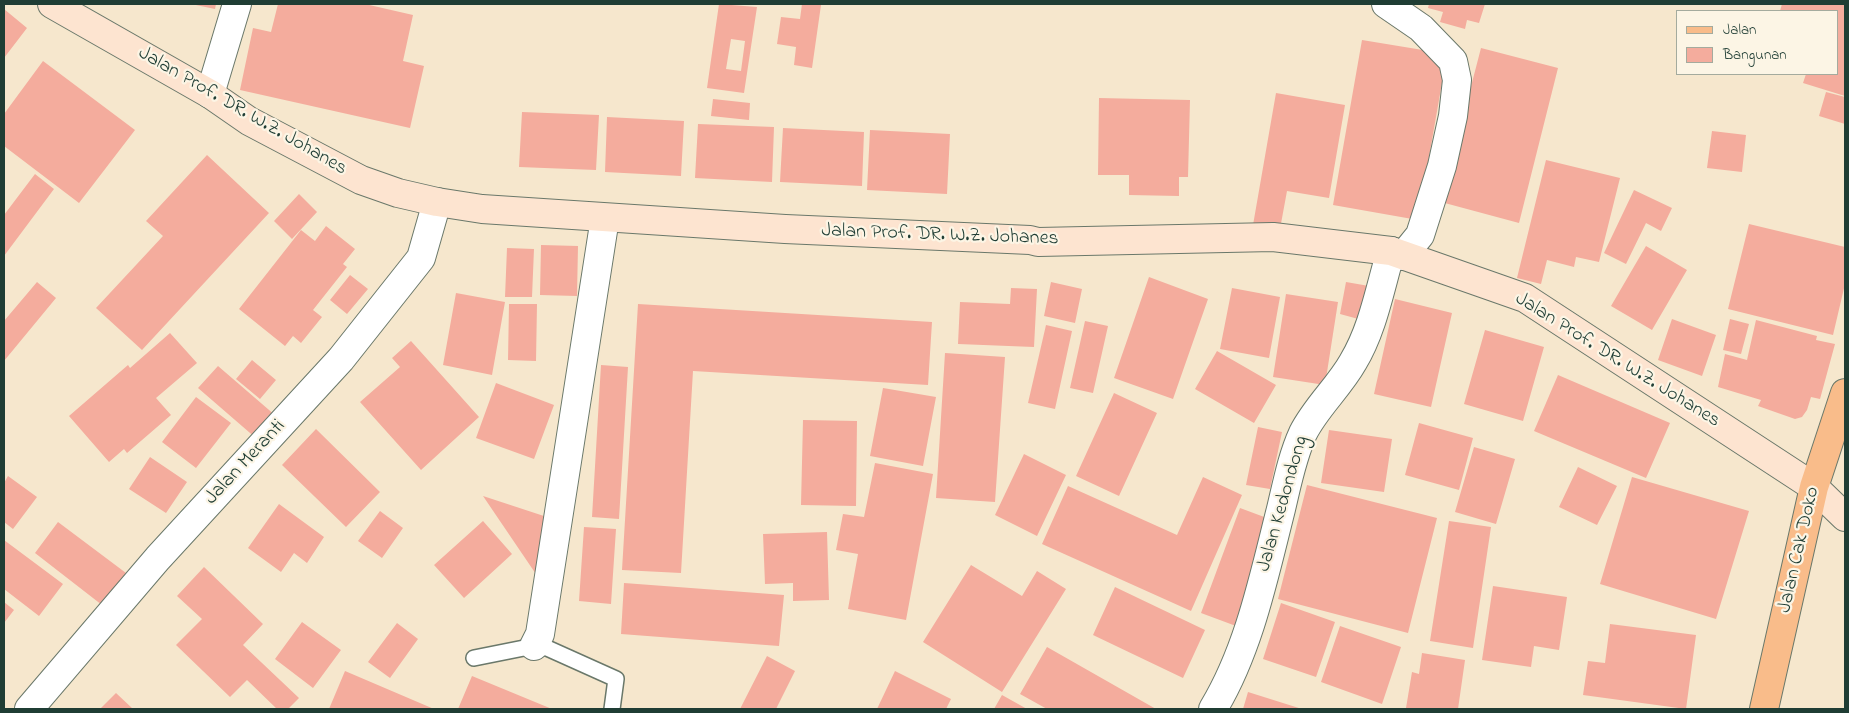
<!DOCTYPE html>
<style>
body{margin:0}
#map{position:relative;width:1849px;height:713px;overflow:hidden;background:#f6e7cd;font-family:"Indie Flower",sans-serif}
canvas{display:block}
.frame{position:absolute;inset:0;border:5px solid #1f3d34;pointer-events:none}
.legend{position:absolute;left:1676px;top:10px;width:162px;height:65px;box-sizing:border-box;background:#fcf5e5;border:1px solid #a4ab9e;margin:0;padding:6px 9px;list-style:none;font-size:15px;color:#1f3d34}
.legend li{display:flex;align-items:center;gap:10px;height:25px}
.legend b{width:25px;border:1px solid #a4ab9e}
</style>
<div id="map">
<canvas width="1849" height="713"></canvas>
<div class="frame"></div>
<ul class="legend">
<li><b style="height:6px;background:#f9bc8a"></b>Jalan</li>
<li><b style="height:14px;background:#f4ac9d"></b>Bangunan</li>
</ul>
</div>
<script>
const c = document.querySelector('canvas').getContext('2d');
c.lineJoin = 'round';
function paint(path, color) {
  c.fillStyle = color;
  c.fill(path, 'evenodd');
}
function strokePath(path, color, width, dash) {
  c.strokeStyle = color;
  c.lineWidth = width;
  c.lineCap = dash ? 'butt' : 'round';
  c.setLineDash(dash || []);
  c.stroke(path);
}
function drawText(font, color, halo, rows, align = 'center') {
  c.font = font + ' "Indie Flower",sans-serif';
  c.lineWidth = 4.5;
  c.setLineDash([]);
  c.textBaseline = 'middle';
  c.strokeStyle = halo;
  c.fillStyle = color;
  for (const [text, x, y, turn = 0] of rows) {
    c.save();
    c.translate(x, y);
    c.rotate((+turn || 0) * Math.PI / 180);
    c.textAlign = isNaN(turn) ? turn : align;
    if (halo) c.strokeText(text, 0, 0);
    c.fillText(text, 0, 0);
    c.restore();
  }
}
paint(new Path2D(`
 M 191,4 L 216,4 L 215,9 Z
 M 278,4 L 365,4 L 413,15 L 403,61 L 424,66 L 410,128 L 240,90 L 253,28 L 271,32 Z
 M 719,4 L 757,7 L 744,93 L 707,88 ZM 731,39 L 745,41 L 741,71 L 726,69 Z
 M 802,4 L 821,5 L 812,68 L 794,65 L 796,47 L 777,44 L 781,17 L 800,19 Z
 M 1429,4 L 1485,4 L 1479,23 L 1467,20 L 1465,29 L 1440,22 L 1443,12 L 1428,8 Z
 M 1782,4 L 1845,4 L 1845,96 L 1803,83 L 1806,74 L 1838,74 L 1838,11 L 1780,11 Z
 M 4,9 L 27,28 L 4,58 Z
 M 1362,40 L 1447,54 L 1418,220 L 1333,205 Z
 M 1481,48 L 1558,68 L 1519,223 L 1441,202 Z
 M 43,61 L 135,130 L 79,203 L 4,146 L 4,114 Z
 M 1826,92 L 1845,97 L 1845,124 L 1819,116 Z
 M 1276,93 L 1345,105 L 1329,198 L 1287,191 L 1280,229 L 1253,225 Z
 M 1099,98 L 1190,100 L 1188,177 L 1179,177 L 1179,196 L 1129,195 L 1129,175 L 1098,175 Z
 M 713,99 L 750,103 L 749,120 L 711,116 Z
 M 522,112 L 599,115 L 596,170 L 519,167 Z
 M 607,117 L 684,121 L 681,176 L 605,172 Z
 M 698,124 L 774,127 L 772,182 L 695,178 Z
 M 783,128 L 864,132 L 862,186 L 780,182 Z
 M 870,130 L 950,134 L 947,194 L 867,190 Z
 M 1712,131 L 1746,135 L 1742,172 L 1707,168 Z
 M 207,155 L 269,213 L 142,350 L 96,308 L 163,236 L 146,221 Z
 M 1546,160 L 1620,178 L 1599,262 L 1576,257 L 1574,267 L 1547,260 L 1541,284 L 1517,278 Z
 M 35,174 L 54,189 L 4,256 L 4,215 Z
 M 1634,190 L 1672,208 L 1661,231 L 1646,223 L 1626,264 L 1604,253 Z
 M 299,194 L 317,212 L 292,239 L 274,221 Z
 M 1749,224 L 1845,247 L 1845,284 L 1833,335 L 1728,309 Z
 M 326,226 L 355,249 L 343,264 L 347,267 L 313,310 L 322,317 L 301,343 L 293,336 L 285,346 L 239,309 L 301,230 L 315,241 Z
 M 541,245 L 578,246 L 577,296 L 540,295 Z
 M 1646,246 L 1687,270 L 1652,330 L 1611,306 Z
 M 507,248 L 534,249 L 532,297 L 505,297 Z
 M 350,275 L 368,289 L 347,314 L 330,300 Z
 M 1149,277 L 1208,299 L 1173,399 L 1114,378 Z
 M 37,282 L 56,298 L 4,361 L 4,321 Z
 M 1051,282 L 1082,289 L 1075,323 L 1044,316 Z
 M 1346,282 L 1369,286 L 1362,320 L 1340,314 Z
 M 1011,288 L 1037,289 L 1034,347 L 958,344 L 960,302 L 1010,304 Z
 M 1232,288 L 1280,297 L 1269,358 L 1220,349 Z
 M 456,293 L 505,302 L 492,375 L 443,365 Z
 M 1286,294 L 1338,302 L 1325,385 L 1273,377 Z
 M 1395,299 L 1452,313 L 1431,407 L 1374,394 Z
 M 509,304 L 537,304 L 536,361 L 508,360 Z
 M 638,304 L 932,322 L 928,385 L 693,371 L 681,573 L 622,570 Z
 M 1672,319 L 1716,335 L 1702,376 L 1658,360 Z
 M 1730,319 L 1749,324 L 1741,354 L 1723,350 Z
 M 1756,320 L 1817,336 L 1816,340 L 1835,344 L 1820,399 L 1811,397 L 1807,410 L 1802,417 L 1795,419 L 1758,406 L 1761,400 L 1718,387 L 1725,354 L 1747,360 Z
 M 1085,321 L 1108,326 L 1093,393 L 1070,388 Z
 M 1046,325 L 1072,331 L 1055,409 L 1028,403 Z
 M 1485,330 L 1544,347 L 1523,421 L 1464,404 Z
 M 170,333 L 197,363 L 156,398 L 171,415 L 127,453 L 124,449 L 109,462 L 69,416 L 128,365 L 130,368 Z
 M 411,341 L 479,417 L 421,470 L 360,402 L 400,367 L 392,358 Z
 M 1217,351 L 1276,385 L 1254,423 L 1195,389 Z
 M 945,353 L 1005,357 L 995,502 L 936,498 Z
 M 252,360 L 276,380 L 260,399 L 236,379 Z
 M 601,365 L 628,367 L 619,519 L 592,517 Z
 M 218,366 L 276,416 L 257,439 L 198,388 Z
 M 1558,375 L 1670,423 L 1646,478 L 1534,431 Z
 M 496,383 L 554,405 L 534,459 L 476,438 Z
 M 883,388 L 936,397 L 923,466 L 870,456 Z
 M 1114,393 L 1157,413 L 1119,496 L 1076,476 Z
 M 196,397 L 231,423 L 196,468 L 162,442 Z
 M 803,420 L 857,421 L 856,506 L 801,505 Z
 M 1419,423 L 1473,438 L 1459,490 L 1405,475 Z
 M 1258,427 L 1282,432 L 1270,489 L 1246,485 Z
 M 316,429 L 380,492 L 346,527 L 282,465 Z
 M 1329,430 L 1392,439 L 1384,492 L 1321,483 Z
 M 1474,447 L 1515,459 L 1496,524 L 1455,512 Z
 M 1024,454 L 1066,475 L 1037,536 L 995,515 Z
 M 150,457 L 187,482 L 166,513 L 129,489 Z
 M 875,463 L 933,474 L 906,620 L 848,609 L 858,554 L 836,550 L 843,514 L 864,517 Z
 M 1578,467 L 1617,486 L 1597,525 L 1559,507 Z
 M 8,476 L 37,497 L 13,529 L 4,522 L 4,483 Z
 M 1203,477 L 1242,495 L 1191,611 L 1042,544 L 1068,486 L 1177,535 Z
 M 1632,477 L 1749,511 L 1716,619 L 1600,584 Z
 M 1307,485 L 1437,518 L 1408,633 L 1278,599 Z
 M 483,496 L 553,519 L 542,583 Z
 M 279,504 L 324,537 L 307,563 L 294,553 L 281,572 L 248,548 Z
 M 1240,508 L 1275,521 L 1236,626 L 1201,613 Z
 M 380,511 L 403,528 L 382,558 L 358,541 Z
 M 483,521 L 512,554 L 464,598 L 434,565 Z
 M 1449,521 L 1491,527 L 1473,648 L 1430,641 Z
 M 58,522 L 126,573 L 102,605 L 35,553 Z
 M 584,527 L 616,529 L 611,604 L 579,601 Z
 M 827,532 L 829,600 L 793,601 L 793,583 L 765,584 L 763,534 Z
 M 4,540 L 63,584 L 39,616 L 4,589 Z
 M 971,565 L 1022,596 L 1037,571 L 1066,589 L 1002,692 L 923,642 Z
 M 204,567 L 263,624 L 243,645 L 299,698 L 288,709 L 277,709 L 247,680 L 230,697 L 176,645 L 202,619 L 177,596 Z
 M 624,583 L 784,595 L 779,646 L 621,634 Z
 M 1493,586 L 1567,597 L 1559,650 L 1534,646 L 1531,667 L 1482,660 Z
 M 1115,587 L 1205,630 L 1183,678 L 1093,635 Z
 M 4,602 L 14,610 L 4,623 Z
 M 1281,603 L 1335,622 L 1316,677 L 1263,659 Z
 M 302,622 L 341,650 L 313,688 L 275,659 Z
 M 397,623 L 418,639 L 390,678 L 368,662 Z
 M 1610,624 L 1696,635 L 1686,709 L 1583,695 L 1588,661 L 1605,663 Z
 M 1340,626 L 1401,647 L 1382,704 L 1321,682 Z
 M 1047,647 L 1156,709 L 1047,709 L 1020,694 Z
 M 1422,653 L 1465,660 L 1458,709 L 1406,708 L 1412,672 L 1419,674 Z
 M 767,656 L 795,671 L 776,709 L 740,709 Z
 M 345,671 L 434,709 L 329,709 Z
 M 895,671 L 951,699 L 946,709 L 877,709 Z
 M 472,676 L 552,709 L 458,709 Z
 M 1248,692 L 1302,709 L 1243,709 Z
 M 116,693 L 133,709 L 100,709 Z
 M 1002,695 L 1027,709 L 994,709 Z`), '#f4ac9d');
const lane = new Path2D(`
 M 474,658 L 534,646 L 547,648 L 616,679 L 612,709`);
const street = new Path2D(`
 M 1386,4 L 1421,28 L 1453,61 L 1457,80 L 1453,116 L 1442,166 L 1420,235 L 1403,256
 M 210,94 L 237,4
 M 534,646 L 540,634 L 605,218
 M 29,709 L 158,558 L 341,359 L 421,258 L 437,202
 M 1213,709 C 1249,650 1264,576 1281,509 C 1287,484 1292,457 1303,433 C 1316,407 1339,387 1353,362 C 1373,329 1380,288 1391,251`);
const secondary = new Path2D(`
 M 52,4 L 210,94 L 249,121 L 361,180 L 398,193 L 437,202 L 482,209 L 785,229 L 1030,240 L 1038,242 L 1273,237 L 1391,251 L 1525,298 L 1814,487 L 1845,517`);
const primary = new Path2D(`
 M 1764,709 L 1814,487 L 1845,393`);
strokePath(lane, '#6a786a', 18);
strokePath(street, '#6a786a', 30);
strokePath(secondary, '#6a786a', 30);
strokePath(primary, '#6a786a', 30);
strokePath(lane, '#fff', 15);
strokePath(street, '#fff', 28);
strokePath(secondary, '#fde4d0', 28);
strokePath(primary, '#f9bc8a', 28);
drawText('20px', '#1f3d34', '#fcf5e5', [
 ["Jalan Prof. DR. W.Z. Johanes",242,112,30],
 ["Jalan Prof. DR. W.Z. Johanes",940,236,2],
 ["Jalan Prof. DR. W.Z. Johanes",1617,361,32],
 ["Jalan Meranti",246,463,-47],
 ["Jalan Kedondong",1284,504,-74],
 ["Jalan Cak Doko",1800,550,-77]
]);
</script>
